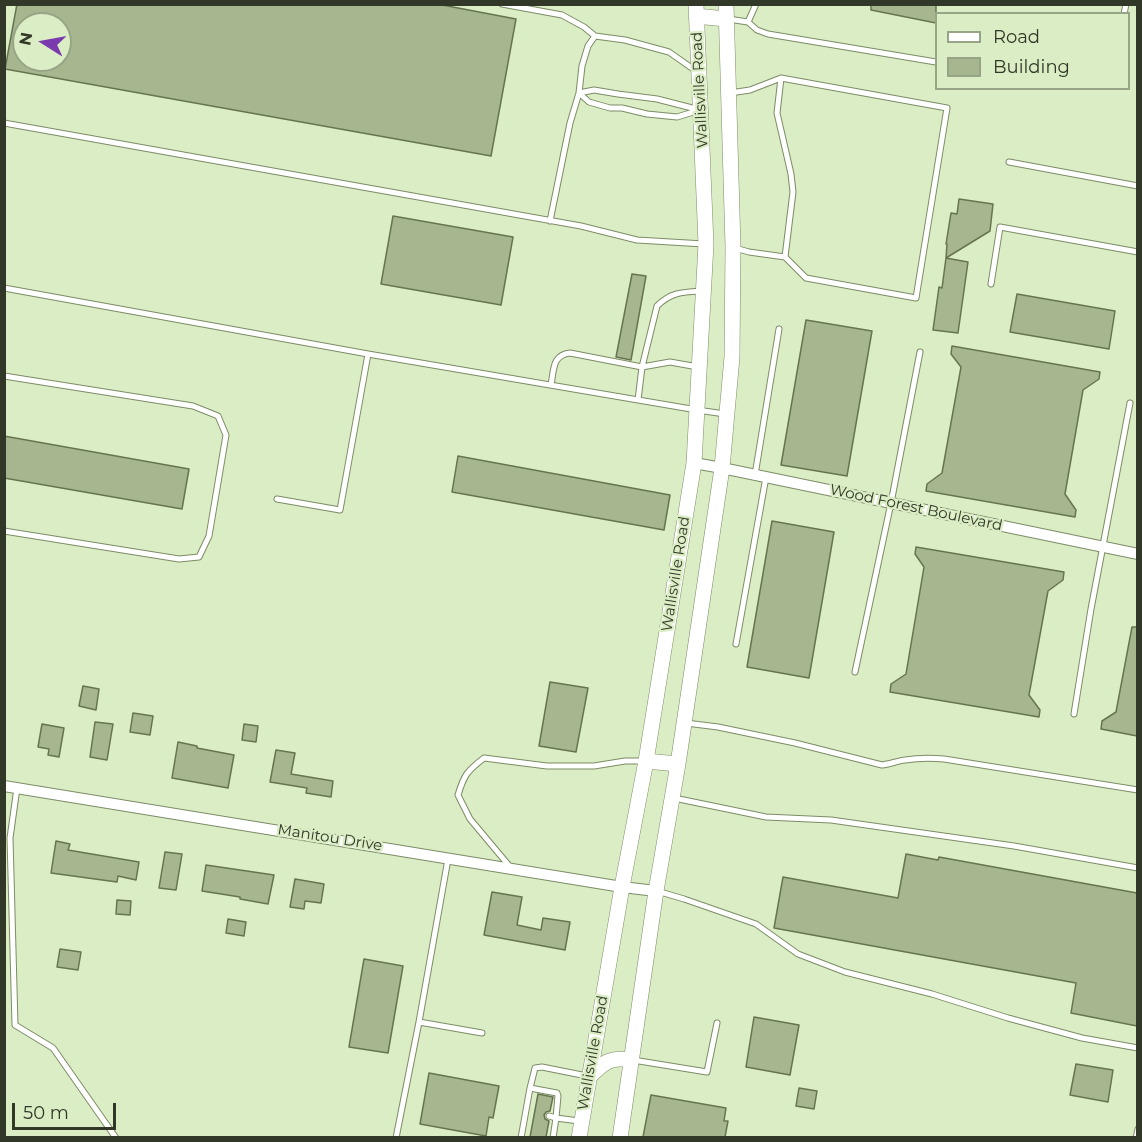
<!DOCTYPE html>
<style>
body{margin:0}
#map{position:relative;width:1142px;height:1142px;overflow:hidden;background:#dbedc4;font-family:Montserrat,sans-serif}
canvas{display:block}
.frame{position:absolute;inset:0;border:6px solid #313828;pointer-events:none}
.legend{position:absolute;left:935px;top:12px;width:195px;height:78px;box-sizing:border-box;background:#dbedc4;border:2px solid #97a586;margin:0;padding:8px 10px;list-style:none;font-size:18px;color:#313828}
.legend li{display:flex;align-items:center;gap:12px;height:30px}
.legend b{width:30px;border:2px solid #97a586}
.north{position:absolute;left:12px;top:12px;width:60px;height:60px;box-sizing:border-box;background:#dbedc4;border:2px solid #97a586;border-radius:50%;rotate:281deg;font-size:16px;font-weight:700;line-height:24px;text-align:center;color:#313828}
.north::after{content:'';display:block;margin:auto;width:21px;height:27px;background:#7b3baf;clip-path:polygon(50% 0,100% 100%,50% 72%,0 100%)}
.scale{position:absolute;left:12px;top:1103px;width:104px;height:27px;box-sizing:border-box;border:3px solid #313828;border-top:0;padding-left:8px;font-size:18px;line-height:21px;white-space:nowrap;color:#313828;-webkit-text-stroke:4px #dbedc4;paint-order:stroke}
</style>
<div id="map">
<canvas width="1142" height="1142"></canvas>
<div class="frame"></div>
<ul class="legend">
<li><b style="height:8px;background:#fff"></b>Road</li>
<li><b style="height:16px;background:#a6b68f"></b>Building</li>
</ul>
<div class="north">N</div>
<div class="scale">50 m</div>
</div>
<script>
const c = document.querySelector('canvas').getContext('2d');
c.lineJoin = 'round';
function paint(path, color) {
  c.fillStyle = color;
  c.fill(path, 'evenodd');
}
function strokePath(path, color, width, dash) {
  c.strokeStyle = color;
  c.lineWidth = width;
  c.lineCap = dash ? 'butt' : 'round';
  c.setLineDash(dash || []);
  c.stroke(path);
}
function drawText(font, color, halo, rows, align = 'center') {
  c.font = font + ' Montserrat,sans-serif';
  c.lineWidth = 4.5;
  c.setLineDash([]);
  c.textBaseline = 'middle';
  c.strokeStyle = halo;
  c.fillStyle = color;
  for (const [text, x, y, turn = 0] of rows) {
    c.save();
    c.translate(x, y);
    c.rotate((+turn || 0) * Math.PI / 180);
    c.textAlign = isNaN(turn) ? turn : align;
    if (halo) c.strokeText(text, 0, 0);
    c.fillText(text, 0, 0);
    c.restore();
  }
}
const building = new Path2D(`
 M 17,4 L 437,4 L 516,19 L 491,156 L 5,69 ZM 24,24 L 60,24 L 60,60 L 24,60 Z
 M 871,4 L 936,4 L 936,23 L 871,10 Z
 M 959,199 L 993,204 L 990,231 L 946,258 L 947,244 L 946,244 L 951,213 L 957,214 Z
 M 393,216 L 513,237 L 501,305 L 381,284 Z
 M 946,258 L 968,262 L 958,333 L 933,330 L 939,287 L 942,288 Z
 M 632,274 L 646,276 L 631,360 L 616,357 Z
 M 1017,294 L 1115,311 L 1109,349 L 1010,332 Z
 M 806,320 L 872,331 L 847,476 L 781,465 Z
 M 952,346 L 1100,372 L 1099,379 L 1083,390 L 1065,494 L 1076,510 L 1075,517 L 926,491 L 927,484 L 942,473 L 961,367 L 951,354 Z
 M 4,436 L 189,469 L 182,509 L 4,478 Z
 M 458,456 L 670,495 L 664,530 L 452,492 Z
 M 772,521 L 834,532 L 809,678 L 747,667 Z
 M 916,547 L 1064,572 L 1063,580 L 1048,591 L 1029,695 L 1040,710 L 1039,717 L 890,692 L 891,684 L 906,674 L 924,567 L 915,554 Z
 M 1132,627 L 1137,627 L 1137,736 L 1101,729 L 1102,721 L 1116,712 Z
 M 550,682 L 588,688 L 576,752 L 539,746 Z
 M 83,686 L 99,689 L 96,710 L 79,706 Z
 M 133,713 L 153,716 L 150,735 L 130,732 Z
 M 95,722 L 113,724 L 107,760 L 90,757 Z
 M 42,724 L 64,728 L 59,757 L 48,755 L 49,749 L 38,747 Z
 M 244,724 L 258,726 L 256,742 L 242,740 Z
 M 178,742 L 197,746 L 197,748 L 234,755 L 228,788 L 172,778 Z
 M 276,750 L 295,753 L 291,774 L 333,781 L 331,797 L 306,793 L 307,788 L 270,782 Z
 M 56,841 L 70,844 L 68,850 L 139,862 L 136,880 L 118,876 L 117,882 L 51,873 Z
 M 165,852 L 182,854 L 176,890 L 159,888 Z
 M 906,854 L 938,860 L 939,857 L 1137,893 L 1137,1026 L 1071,1013 L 1076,983 L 774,928 L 783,877 L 898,898 Z
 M 206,865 L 274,875 L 268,904 L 240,899 L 240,897 L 202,891 Z
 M 295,879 L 324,884 L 321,903 L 305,901 L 304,909 L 290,907 Z
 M 492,892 L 522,897 L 517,925 L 541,930 L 543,918 L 570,922 L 565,950 L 484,935 Z
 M 117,900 L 131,901 L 130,915 L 116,914 Z
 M 228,919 L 246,922 L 244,936 L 226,933 Z
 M 60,949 L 81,952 L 78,970 L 57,967 Z
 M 364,959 L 403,966 L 388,1053 L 349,1047 Z
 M 754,1017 L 799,1025 L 790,1075 L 746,1067 Z
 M 1076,1064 L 1113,1070 L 1108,1102 L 1070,1095 Z
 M 429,1073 L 499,1086 L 493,1118 L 489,1117 L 486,1136 L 420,1124 Z
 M 799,1088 L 817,1091 L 814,1109 L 796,1106 Z
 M 538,1094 L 553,1097 L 550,1111 L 546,1112 L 544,1115 L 545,1119 L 549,1121 L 546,1137 L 530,1137 Z
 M 651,1095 L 726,1108 L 724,1121 L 728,1121 L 725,1137 L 643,1137 Z`);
paint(building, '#a6b68f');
strokePath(building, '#667550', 1.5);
const service = new Path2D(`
 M 502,4 L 562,15 L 584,27 L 595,36 L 625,40 L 669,52 L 696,71
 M 1124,14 L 1126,4
 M 728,19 L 748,22 L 757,30 L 768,34 L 936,62
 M 748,22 L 756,4
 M 781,78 L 777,113 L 791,174 L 793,192 L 785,257
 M 594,90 L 618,94 L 657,99 L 700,110 L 677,117 L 647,114 L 622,108 L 610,108 L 589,102 L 579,93 Z
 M 730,93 L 750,90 L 781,78 L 947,108 L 916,298 L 806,278 L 785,257 L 749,252 L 735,248
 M 4,123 L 581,226 L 637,240 L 704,244
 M 1009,162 L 1138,186
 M 550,221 L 570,123 L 579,93 L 582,66 L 588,46 L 595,36
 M 991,284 L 1000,227 L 1138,252
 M 4,288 L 368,354 L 697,410 L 725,414
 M 4,376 L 193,406 L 218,416 L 226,435 L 209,536 L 199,557 L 179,559 L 4,531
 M 551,385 C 554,370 552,355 570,353 L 642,367 L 670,362 L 698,367
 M 638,400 L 642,367 L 657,306 C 671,292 683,292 702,291
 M 755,475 L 779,329
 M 277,499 L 340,510 L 368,354
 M 736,644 L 766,477
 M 855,672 L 891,503 L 920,352
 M 1074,714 L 1091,609 L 1130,403
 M 686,723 L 718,727 L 795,743 L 882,765 C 890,764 897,761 905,760 C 918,758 931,758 944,759 L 1138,790
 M 17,788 L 10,838 L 15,1025 L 53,1048 L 116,1138
 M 674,798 L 766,817 L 831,820 L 1014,846 L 1138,868
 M 511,868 L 470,819 L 458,795 C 464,775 467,771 484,758 L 547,766 L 594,766 L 625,761 L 644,761
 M 657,891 L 684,899 L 756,924 L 798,954 L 845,972 L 932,994 L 1008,1018 L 1082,1038 L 1138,1048
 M 419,1022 L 482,1033
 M 633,1060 L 707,1072 L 717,1023
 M 549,1116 L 556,1118 L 558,1096 L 557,1093 L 530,1088 L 535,1068 L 542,1067 L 587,1076
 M 396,1138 L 419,1022 L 448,859
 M 521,1138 L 530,1088
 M 553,1138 L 556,1118 L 579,1121
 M 1136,1138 L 1138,1129`);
const minor = new Path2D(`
 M 694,463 L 722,468 L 1138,554
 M 4,786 L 622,887 L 656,891`);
const secondary = new Path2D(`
 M 696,16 L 726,19
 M 646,761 L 678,764
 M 589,1077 C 605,1061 609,1058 631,1059
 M 579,1138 L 622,887 L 646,761 L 694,463 L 706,244 L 696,4
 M 620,1138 L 656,891 L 678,764 L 722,468 L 732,357 L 733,247 L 726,4`);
strokePath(service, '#7d8c67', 7);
strokePath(minor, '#7d8c67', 12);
strokePath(secondary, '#7d8c67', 16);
strokePath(service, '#fff', 5);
strokePath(minor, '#fff', 10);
strokePath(secondary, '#fff', 15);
drawText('15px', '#313828', '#dbedc4', [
 ["Wallisville Road",700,90,-93],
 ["Wood Forest Boulevard",916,508,12],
 ["Wallisville Road",676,574,-81],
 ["Manitou Drive",330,838,9],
 ["Wallisville Road",593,1053,-80]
]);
</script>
